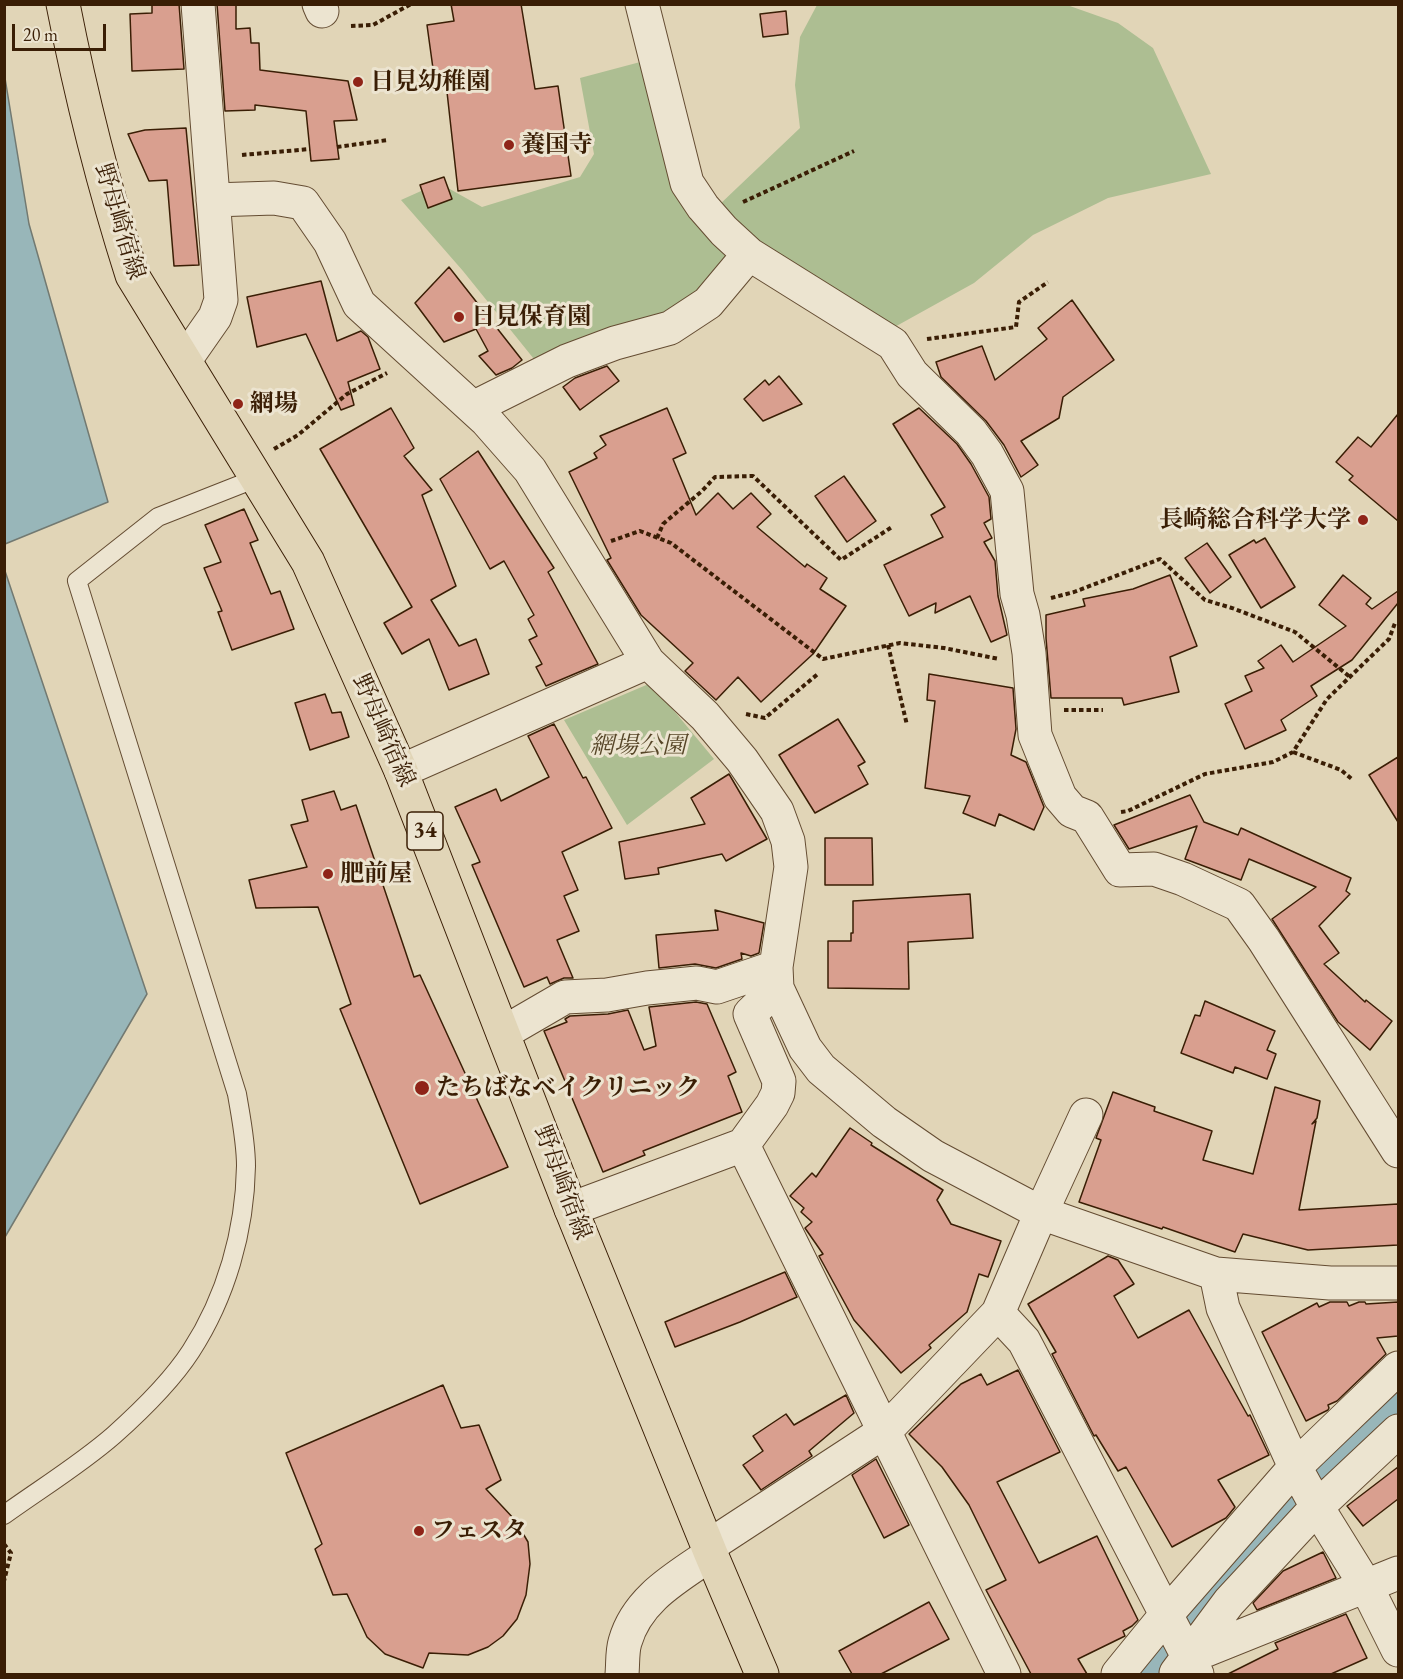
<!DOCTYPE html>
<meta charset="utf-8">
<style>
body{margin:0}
#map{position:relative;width:1403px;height:1679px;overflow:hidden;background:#e1d5b7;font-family:"EB Garamond",serif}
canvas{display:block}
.frame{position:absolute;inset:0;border:6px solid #3a1e05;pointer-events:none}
.scale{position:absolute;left:12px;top:24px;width:94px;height:27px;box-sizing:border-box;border:3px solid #3a1e05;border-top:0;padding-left:8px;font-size:18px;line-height:21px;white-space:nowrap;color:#3a1e05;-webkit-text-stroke:4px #ece4d0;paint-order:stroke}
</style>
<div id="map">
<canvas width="1403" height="1679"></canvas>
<div class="frame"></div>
<div class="scale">20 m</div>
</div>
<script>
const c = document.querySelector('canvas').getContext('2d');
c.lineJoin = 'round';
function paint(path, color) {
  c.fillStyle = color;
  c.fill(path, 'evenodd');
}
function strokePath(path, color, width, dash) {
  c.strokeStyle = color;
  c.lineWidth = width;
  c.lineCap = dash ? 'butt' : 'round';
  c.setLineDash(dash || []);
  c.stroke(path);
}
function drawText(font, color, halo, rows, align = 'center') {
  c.font = font + ' "EB Garamond","Noto Serif JP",serif';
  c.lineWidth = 6;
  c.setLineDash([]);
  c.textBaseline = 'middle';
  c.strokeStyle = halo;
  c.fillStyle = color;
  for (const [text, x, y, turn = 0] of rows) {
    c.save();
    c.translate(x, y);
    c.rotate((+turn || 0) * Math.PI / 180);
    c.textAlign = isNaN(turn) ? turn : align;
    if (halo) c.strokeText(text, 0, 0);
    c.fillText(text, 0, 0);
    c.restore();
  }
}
paint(new Path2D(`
 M 817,5 L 1067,5 L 1118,23 L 1153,48 L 1211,174 L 1108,198 L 1033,235 L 974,283 L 891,329 L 756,248 L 718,206 L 800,128 L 795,85 L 800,37 Z
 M 644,61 L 727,254 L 716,284 L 660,322 L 538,364 L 463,271 L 401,200 L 439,183 L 482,207 L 580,177 L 594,154 L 580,78 Z
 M 651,683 L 714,759 L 627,825 L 564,720 Z`), '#adbe92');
const water = new Path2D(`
 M 4,72 L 29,224 L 108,502 L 5,544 Z
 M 4,568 L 147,994 L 5,1237 L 4,1237 Z`);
paint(water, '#98b6b9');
strokePath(water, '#727971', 1.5);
strokePath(new Path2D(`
 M 1147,1674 L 1265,1530 L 1326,1467 L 1398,1399`), '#98b6b9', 57);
const building = new Path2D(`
 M 152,4 L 179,4 L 184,69 L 132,71 L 130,14 L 152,13 Z
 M 217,4 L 236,4 L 236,29 L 250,28 L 251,43 L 259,43 L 260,70 L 348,81 L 357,120 L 334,121 L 339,159 L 311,161 L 306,111 L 255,105 L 255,110 L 225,111 Z
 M 451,4 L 521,4 L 535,89 L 558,86 L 571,176 L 458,191 L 446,83 L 435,83 L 427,25 L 454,21 Z
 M 786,11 L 788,34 L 763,37 L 760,14 Z
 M 186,128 L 199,265 L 174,266 L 167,180 L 149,181 L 128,134 L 145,130 Z
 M 444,177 L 452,199 L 428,208 L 420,185 Z
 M 449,267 L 522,360 L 512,368 L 496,375 L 479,356 L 488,351 L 476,329 L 444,342 L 415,303 Z
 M 321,281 L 337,341 L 361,331 L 368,337 L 380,369 L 348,382 L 354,405 L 341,410 L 306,334 L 257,347 L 247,297 Z
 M 1072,300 L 1114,360 L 1063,397 L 1059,418 L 1021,441 L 1038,465 L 1021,477 L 1004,445 L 986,421 L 941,377 L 936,362 L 982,346 L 995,380 L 1047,339 L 1038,328 Z
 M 607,366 L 619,381 L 580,410 L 563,387 L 575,378 Z
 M 779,376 L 802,404 L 763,421 L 744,399 L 765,380 L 769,385 Z
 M 391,408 L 414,448 L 404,456 L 432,490 L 422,495 L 456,586 L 431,600 L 459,646 L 476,639 L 489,674 L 449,690 L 429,639 L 402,654 L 384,623 L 412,607 L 320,449 Z
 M 667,408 L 686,453 L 673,459 L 696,515 L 718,493 L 733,509 L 751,493 L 771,514 L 757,527 L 805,567 L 807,564 L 827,578 L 820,589 L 846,606 L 813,654 L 761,702 L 738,677 L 716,700 L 685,671 L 693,663 L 641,615 L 607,560 L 611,558 L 569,472 L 597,458 L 594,453 L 606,445 L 600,436 Z
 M 919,408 L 957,444 L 971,464 L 989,497 L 991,519 L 984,523 L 992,538 L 984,542 L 995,561 L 998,596 L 1007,635 L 991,642 L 970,596 L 935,613 L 936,603 L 909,616 L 884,565 L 943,537 L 931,515 L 945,507 L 893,424 Z
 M 1398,414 L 1398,521 L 1349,480 L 1353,476 L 1336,462 L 1358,437 L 1371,447 Z
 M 478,451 L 554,568 L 548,572 L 598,664 L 546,686 L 536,667 L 542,664 L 529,640 L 537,636 L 528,619 L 534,615 L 504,561 L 490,569 L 440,479 Z
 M 844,476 L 876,521 L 847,542 L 815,496 Z
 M 244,509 L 258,540 L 250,543 L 271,594 L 280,591 L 294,629 L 232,650 L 218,612 L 222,611 L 204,568 L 221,562 L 205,525 Z
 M 1265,538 L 1295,587 L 1261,608 L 1229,555 L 1254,540 L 1256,543 Z
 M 1207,543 L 1231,577 L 1210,593 L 1185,558 Z
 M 1170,575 L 1197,646 L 1170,657 L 1179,692 L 1124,705 L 1122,698 L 1051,698 L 1046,638 L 1046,615 L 1085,606 L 1083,599 L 1133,589 Z
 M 1343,575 L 1371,598 L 1366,604 L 1372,609 L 1398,591 L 1398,603 L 1352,660 L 1311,686 L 1317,696 L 1281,720 L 1286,730 L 1245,749 L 1225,704 L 1252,691 L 1245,676 L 1264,668 L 1258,661 L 1281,645 L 1293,662 L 1346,626 L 1319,605 Z
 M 929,674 L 1013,688 L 1016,729 L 1011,755 L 1026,762 L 1044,807 L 1034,830 L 999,814 L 995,826 L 963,813 L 970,796 L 925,788 L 935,701 L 927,700 Z
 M 325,694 L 332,713 L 341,712 L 349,737 L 310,750 L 295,703 Z
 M 838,719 L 865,762 L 858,766 L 868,784 L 815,813 L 779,755 Z
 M 554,724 L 583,778 L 586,777 L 612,828 L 562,852 L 578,890 L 564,896 L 579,931 L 557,940 L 573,978 L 564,978 L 550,984 L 547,977 L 524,987 L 472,865 L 480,862 L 455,807 L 496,789 L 501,801 L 549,777 L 528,736 Z
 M 1398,757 L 1398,822 L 1369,775 Z
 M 729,774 L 767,839 L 726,861 L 722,854 L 658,868 L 659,874 L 625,879 L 619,842 L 705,824 L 691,798 Z
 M 334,791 L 341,810 L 356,805 L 414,977 L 420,975 L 508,1167 L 420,1204 L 340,1009 L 351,1004 L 318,907 L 256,908 L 249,880 L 307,867 L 291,825 L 308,821 L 302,800 Z
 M 1190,795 L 1204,822 L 1238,835 L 1241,828 L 1351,878 L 1346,891 L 1350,894 L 1319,926 L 1339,953 L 1324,964 L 1365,1002 L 1366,1000 L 1392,1021 L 1370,1050 L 1338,1022 L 1272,919 L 1316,887 L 1249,859 L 1241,880 L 1185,859 L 1197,826 L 1129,849 L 1114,825 Z
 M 825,838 L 872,838 L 873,885 L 825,885 Z
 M 970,894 L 973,938 L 908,942 L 909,989 L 828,988 L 828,941 L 851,941 L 851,933 L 853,933 L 853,901 Z
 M 715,910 L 764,923 L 759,953 L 751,956 L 741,953 L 742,959 L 716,968 L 695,964 L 659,968 L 656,935 L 718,930 Z
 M 1205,1001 L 1275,1031 L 1267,1050 L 1276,1054 L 1267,1079 L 1235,1067 L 1233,1073 L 1181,1053 L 1195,1015 L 1200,1016 Z
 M 696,1002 L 707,1004 L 736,1072 L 728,1076 L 742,1112 L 643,1151 L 645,1155 L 603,1172 L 544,1031 L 567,1022 L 565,1019 L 570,1016 L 608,1014 L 628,1010 L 644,1050 L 656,1046 L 649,1007 Z
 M 1275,1087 L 1320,1101 L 1317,1118 L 1312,1124 L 1316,1121 L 1299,1210 L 1398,1204 L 1398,1245 L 1308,1250 L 1243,1234 L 1235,1252 L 1163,1227 L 1162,1229 L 1079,1202 L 1101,1140 L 1096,1138 L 1113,1092 L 1155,1107 L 1154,1111 L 1212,1131 L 1203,1160 L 1253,1174 Z
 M 850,1128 L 872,1143 L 871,1145 L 943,1190 L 937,1200 L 951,1224 L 1001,1241 L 988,1277 L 979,1274 L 967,1312 L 929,1345 L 931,1348 L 901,1373 L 854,1320 L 819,1256 L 823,1254 L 805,1228 L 812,1222 L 801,1212 L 804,1208 L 790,1196 L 812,1173 L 816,1177 Z
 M 1108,1256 L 1118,1260 L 1134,1284 L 1114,1296 L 1138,1338 L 1189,1310 L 1248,1416 L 1250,1415 L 1269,1455 L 1218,1480 L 1235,1507 L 1226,1518 L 1172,1547 L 1126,1467 L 1118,1471 L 1096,1435 L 1094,1436 L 1052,1354 L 1056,1352 L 1028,1304 Z
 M 785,1272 L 797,1297 L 740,1322 L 675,1347 L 665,1322 Z
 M 1330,1302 L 1347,1302 L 1349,1306 L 1359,1302 L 1365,1302 L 1366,1304 L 1398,1302 L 1398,1336 L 1377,1338 L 1386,1354 L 1337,1401 L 1328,1405 L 1329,1408 L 1328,1410 L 1306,1421 L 1262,1332 L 1317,1303 L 1319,1307 Z
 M 1018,1370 L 1060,1452 L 997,1482 L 1039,1563 L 1097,1536 L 1138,1620 L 1132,1626 L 1123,1631 L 1125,1636 L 1078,1659 L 1087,1674 L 1031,1674 L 986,1590 L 1006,1580 L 969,1505 L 942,1467 L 909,1434 L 961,1384 L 981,1374 L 987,1385 Z
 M 443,1385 L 461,1428 L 479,1425 L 501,1480 L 486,1489 L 515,1520 L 528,1542 L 530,1564 L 526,1595 L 517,1619 L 503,1636 L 488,1647 L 468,1655 L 429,1653 L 423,1668 L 385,1654 L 367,1637 L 347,1594 L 333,1595 L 315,1549 L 322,1544 L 286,1453 Z
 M 846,1395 L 854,1413 L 809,1451 L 812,1456 L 761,1490 L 743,1465 L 763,1451 L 753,1436 L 786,1414 L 794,1425 Z
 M 876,1459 L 909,1525 L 884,1538 L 852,1475 Z
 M 1398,1467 L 1398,1499 L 1363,1526 L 1347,1506 Z
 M 1323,1552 L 1336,1578 L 1257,1610 L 1253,1603 L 1283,1571 Z
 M 929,1602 L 949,1639 L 881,1674 L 852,1674 L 839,1651 Z
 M 1346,1614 L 1367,1658 L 1331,1674 L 1228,1674 L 1278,1649 L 1275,1643 Z`);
paint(building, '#d99f8f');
strokePath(building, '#3a1e05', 1.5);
const service = new Path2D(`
 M 4,1515 C 40,1489 81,1464 114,1435 C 142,1410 171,1382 191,1351 C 226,1297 245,1231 246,1166 C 246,1142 241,1118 237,1094 L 77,581 L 158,517 L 257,478`);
const minor = new Path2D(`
 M 319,4 L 322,11
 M 642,4 L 687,183 L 703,207 L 724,231 L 749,254 L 893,344 L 912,374 L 971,432 L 987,454 L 1007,491 L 1017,594 L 1023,615 L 1029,653 L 1035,735 L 1060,797 L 1072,811 L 1087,817 L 1120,870 L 1154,869 L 1183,879 L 1239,905 L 1264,940 L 1398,1151
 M 213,200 L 274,198 L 303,203 L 330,242 L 359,304 L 486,420 L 530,470 L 648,662 L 705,716 L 742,760 L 777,811 L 788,841 L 791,867 L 776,967 L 777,988 L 805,1048 L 821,1069 L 884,1122 L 933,1156 L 1041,1213 L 1216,1274 L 1330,1283 L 1398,1283
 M 185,360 L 215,317 L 221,300 L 198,4
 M 473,408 L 567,361 L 615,343 L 670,328 L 708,303 L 749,254
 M 401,771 L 648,662
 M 503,1033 L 565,997 L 607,995 L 647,988 L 697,983 L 717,987 L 776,967
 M 743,1145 L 1004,1674
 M 571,1209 L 743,1145 L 772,1105 L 778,1093 L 779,1081 L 750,1014 L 777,988
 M 1216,1274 L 1223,1308 L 1295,1467 L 1317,1507 L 1366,1586 L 1398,1650
 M 998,1313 L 1024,1341 L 1197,1674
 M 709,1546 L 885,1431 L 998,1313 L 1041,1213 L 1086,1115
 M 1189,1657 L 1398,1573
 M 1176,1673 L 1229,1602 L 1317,1507 L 1398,1431
 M 622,1674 C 623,1664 622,1652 625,1642 C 637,1599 676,1578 711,1554
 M 1118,1674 L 1166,1615 L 1295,1467 L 1398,1368`);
const primary = new Path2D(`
 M 63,4 C 81,96 104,187 132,275 L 308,562 L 401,771 L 571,1209 L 711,1554 L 762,1674`);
strokePath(service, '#644c32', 20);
strokePath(minor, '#644c32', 35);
strokePath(primary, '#3a1e05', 35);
strokePath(new Path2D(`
 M 351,26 L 373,25 L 411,4
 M 337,147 L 388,140
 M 242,155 L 310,149
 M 743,202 L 854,151
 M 927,339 L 1016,327 L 1019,302 L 1048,282
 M 274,449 L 298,435 L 347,394 L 387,373
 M 657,538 L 663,524 L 702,491 L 715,477 L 753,476 L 841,560 L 892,527
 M 611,541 L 640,531 L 671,543 L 823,659 L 900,643 L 944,648 L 999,659
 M 1051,598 L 1074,592 L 1160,559 L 1205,600 L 1232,608 L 1295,632 L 1350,677
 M 888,645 L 907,725
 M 1064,710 L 1103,710
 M 746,714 L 765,718 L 819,673
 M 1293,752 L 1341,770 L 1353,780
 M 1121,812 L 1128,811 L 1205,774 L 1273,762 L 1293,752 L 1327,699 L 1389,639 L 1395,623
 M 4,1544 L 11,1553 L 4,1581`), '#3a1e05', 4, [4.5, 3]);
strokePath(service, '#ece4d0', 18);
strokePath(minor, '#ece4d0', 33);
strokePath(primary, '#e1d5b7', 33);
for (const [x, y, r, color] of [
 [358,82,6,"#8f2418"],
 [509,145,6,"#8f2418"],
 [459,317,6,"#8f2418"],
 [238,404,6,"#8f2418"],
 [1363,520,6,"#8f2418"],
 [328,874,6,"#8f2418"],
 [422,1088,8,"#8f2418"],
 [419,1531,6,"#8f2418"]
]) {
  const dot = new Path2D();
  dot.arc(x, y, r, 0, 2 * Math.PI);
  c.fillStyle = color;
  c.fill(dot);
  strokePath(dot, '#ece4d0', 2);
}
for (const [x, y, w] of [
 [425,831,36]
]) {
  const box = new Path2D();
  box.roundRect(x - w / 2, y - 19, w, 38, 4.5);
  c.fillStyle = '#ece4d0';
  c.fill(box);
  strokePath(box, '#3a1e05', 1.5);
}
drawText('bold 22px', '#3a1e05', null, [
 ["34",425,831]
]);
drawText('bold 24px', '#3a1e05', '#ece4d0', [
 ["日見幼稚園",370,82],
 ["養国寺",521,145],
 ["日見保育園",471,317],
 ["網場",250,404],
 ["長崎総合科学大学",1351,520,"right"],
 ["肥前屋",340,874],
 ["たちばなベイクリニック",436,1088],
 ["フェスタ",431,1531]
], 'left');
drawText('24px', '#3a1e05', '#ece4d0', [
 ["野母崎宿線",119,222,73],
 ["野母崎宿線",383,731,66],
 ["野母崎宿線",562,1183,69]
]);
drawText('italic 24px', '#574628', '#ece4d0', [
 ["網場公園",638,746]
]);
</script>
